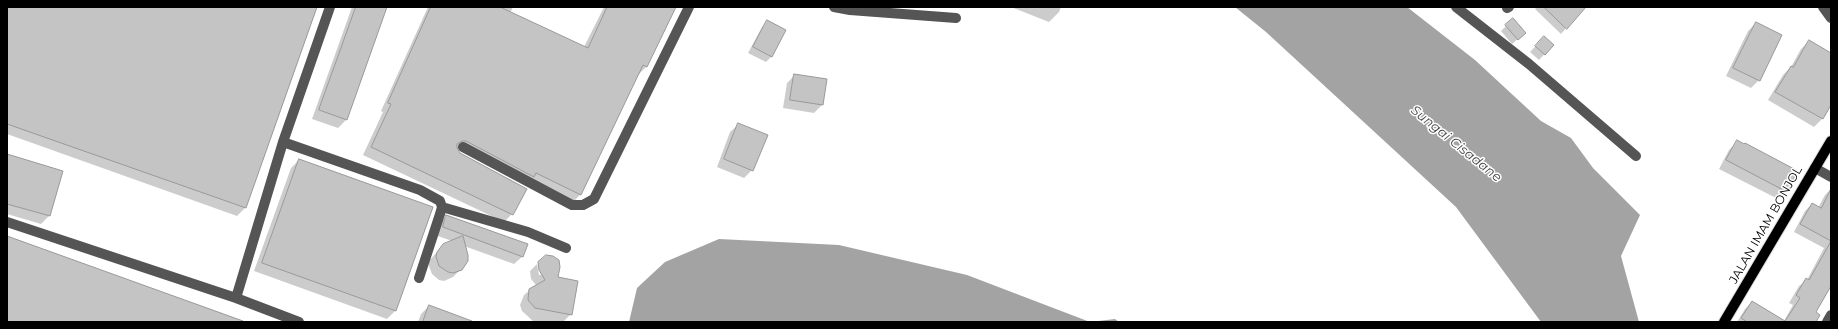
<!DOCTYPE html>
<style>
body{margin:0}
#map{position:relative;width:1838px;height:329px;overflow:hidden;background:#fff;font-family:Montserrat,sans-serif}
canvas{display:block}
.frame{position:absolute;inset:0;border:8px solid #000;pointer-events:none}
</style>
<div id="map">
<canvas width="1838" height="329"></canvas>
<div class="frame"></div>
</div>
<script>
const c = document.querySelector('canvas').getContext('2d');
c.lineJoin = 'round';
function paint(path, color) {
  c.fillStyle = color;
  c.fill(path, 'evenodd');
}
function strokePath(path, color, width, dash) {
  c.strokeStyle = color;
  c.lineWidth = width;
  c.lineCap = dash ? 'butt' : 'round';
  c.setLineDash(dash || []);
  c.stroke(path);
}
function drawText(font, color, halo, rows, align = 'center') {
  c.font = font + ' Montserrat,sans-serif';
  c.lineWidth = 3;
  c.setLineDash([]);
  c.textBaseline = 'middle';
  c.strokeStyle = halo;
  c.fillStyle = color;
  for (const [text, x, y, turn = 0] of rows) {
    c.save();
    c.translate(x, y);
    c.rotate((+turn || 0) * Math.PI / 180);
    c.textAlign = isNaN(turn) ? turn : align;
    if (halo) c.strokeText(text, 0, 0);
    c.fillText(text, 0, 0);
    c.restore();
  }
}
paint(new Path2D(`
 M 1235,7 L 1407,7 L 1475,60 L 1541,121 L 1571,138 L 1593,168 L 1640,215 L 1621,256 L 1639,322 L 1541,322 L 1456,207 L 1266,32 Z
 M 719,239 L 839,245 L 967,275 L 1090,322 L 1115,319 L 1119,322 L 629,322 L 637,288 L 665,262 Z`), '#a3a3a3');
paint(new Path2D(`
 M 7,7 L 316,7 L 245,208 L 237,216 L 7,134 Z
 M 352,7 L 386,7 L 346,120 L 338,128 L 312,119 Z
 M 428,7 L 513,7 L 510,13 L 584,47 L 604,7 L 675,7 L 646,67 L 638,75 L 580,195 L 572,203 L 525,185 L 456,148 L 512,214 L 504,222 L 363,155 L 383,112 L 381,111 Z
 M 1011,7 L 1061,7 L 1059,12 L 1049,22 Z
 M 1537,7 L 1577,7 L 1581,11 L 1561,34 L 1535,9 Z
 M 767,21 L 772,56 L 766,62 L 748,53 L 762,27 Z
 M 1756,23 L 1759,80 L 1751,88 L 1726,76 L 1748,31 Z
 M 1506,26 L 1519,38 L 1512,44 L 1501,31 Z
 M 1544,37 L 1553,45 L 1539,60 L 1530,52 Z
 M 1809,41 L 1831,54 L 1831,103 L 1822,119 L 1814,127 L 1768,100 L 1783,75 L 1791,67 L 1801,49 Z
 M 795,75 L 822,105 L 814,113 L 783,108 L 787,83 Z
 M 739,124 L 752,170 L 744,178 L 717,167 L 730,132 Z
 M 1737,142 L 1786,191 L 1778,199 L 1719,169 L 1729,150 Z
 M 7,155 L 49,216 L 41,224 L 7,214 Z
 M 299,160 L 432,207 L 395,311 L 387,319 L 254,271 L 291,168 Z
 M 1831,189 L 1831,284 L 1815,313 L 1814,322 L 1737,322 L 1745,309 L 1752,302 L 1784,321 L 1793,305 L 1789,303 L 1799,286 L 1807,280 L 1824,248 L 1794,232 L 1805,211 L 1812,204 L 1818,208 L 1825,195 Z
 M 447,216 L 523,256 L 514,264 L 464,246 L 461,269 L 453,277 L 444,281 L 439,280 L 432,274 L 429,266 L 429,261 L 435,254 L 444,245 L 452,241 L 435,235 L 439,224 Z
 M 546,256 L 571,314 L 563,322 L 554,321 L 554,322 L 534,322 L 522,311 L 520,305 L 524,295 L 536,285 L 531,279 L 530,271 L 537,264 L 539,275 L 541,275 L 538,263 Z
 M 429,306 L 474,322 L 418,322 L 421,314 Z`), '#0003');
const building = new Path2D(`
 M 7,7 L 317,7 L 246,208 L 7,124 Z
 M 356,7 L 387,7 L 347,120 L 319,110 Z
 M 431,7 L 500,7 L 588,48 L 607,7 L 676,7 L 647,67 L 643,65 L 581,195 L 536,173 L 534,177 L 466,141 L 462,141 L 457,144 L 457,148 L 460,153 L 527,189 L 513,215 L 371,147 L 391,104 L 388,103 Z
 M 1544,7 L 1586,7 L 1567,29 Z
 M 1513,18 L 1526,33 L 1518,40 L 1505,25 Z
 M 767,20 L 786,30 L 772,57 L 753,47 Z
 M 1756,22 L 1782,35 L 1760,81 L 1733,68 Z
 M 1544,36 L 1554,45 L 1545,55 L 1535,46 Z
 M 1809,40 L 1831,53 L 1831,105 L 1823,119 L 1775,92 L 1791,66 L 1793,67 Z
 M 794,74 L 827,79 L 823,105 L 790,100 Z
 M 738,123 L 768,135 L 753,171 L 724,159 Z
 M 1737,140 L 1744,144 L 1745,143 L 1798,171 L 1787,192 L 1726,160 Z
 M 7,154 L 63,171 L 50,216 L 7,204 Z
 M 299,159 L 433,207 L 396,311 L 262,263 Z
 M 1831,189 L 1831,286 L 1816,312 L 1820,315 L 1816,322 L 1747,322 L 1741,318 L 1752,301 L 1785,321 L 1800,298 L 1796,295 L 1806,278 L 1809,280 L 1831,241 L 1800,224 L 1812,203 L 1821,208 Z
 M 446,215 L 528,244 L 523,257 L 443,227 Z
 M 7,236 L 243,321 L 243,322 L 7,322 Z
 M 463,236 L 468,255 L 468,261 L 462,270 L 453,273 L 448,272 L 439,266 L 436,257 L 437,252 L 443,244 Z
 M 546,255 L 553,256 L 559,260 L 560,267 L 558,277 L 578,281 L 572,315 L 535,308 L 528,300 L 529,289 L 545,280 L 539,270 L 538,262 Z
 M 429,305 L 472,321 L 472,322 L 423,322 Z`);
paint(building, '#c4c4c4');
strokePath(building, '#999', 1);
const major = new Path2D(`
 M 1724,322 L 1831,141`);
strokePath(major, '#dbdbdb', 12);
strokePath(new Path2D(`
 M 834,7 L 850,10 L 956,18
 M 1456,7 L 1529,64 L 1636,156
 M 1823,7 L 1831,18
 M 1507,8 L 1509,7
 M 283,142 L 420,190 L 440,201 L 442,207 L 440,214 L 419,278
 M 463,147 L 572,205 L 583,205 L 594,199 L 689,7
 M 1815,168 L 1831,177
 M 442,207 L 528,232 L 566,248
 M 7,222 L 236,298 L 299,322
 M 236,298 L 283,142 L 330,7
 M 1827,322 L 1831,315`), '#555', 10);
strokePath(major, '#000', 10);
drawText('12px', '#000', '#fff', [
 ["JALAN IMAM BONJOL",1766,225,-60]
]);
drawText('italic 13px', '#444', '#fff', [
 ["Sungai Cisadane",1456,144,39]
]);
</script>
